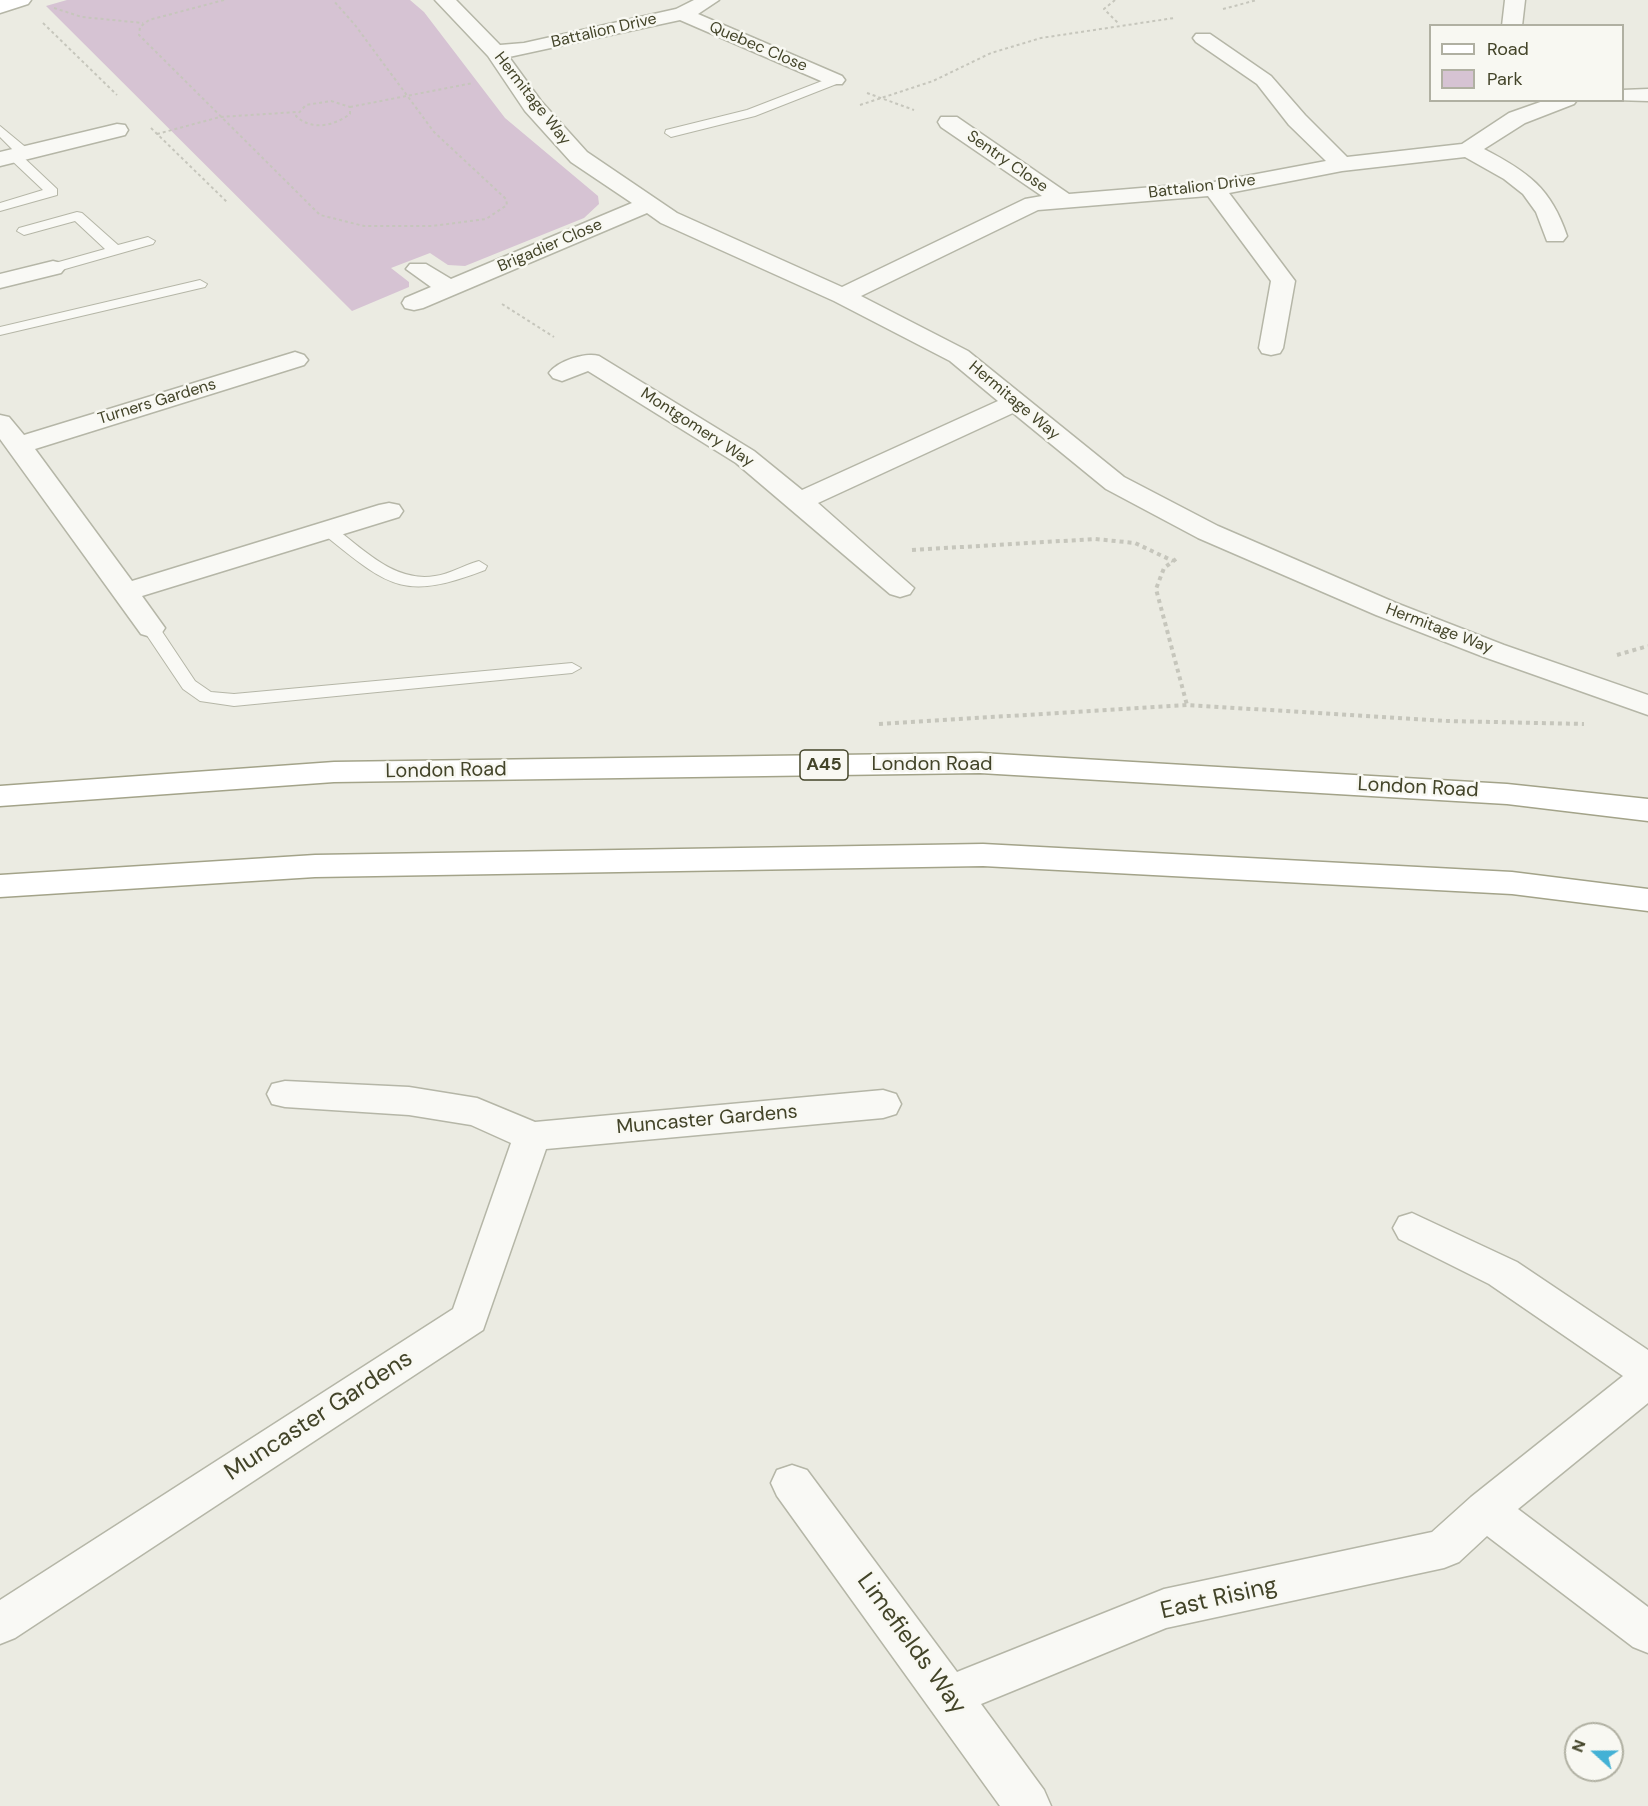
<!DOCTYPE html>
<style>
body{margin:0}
#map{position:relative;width:1648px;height:1806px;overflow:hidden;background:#ebebe2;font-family:"DM Sans",sans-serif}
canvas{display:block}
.legend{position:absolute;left:1429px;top:24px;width:195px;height:78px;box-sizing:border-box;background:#f8f8f2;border:2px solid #b0b0a2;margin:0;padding:8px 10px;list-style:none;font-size:18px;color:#434429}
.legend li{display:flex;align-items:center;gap:12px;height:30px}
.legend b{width:30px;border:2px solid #b0b0a2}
.north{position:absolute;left:1564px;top:1722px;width:60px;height:60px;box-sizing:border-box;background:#f8f8f2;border:2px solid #b0b0a2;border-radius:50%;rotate:291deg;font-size:16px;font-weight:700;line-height:24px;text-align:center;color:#434429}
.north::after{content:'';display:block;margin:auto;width:21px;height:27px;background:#43b1d5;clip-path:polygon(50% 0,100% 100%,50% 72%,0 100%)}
</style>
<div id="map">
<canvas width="1648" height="1806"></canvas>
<ul class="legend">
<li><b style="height:8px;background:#fff"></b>Road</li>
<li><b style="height:16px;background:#d6c3d3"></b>Park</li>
</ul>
<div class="north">N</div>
</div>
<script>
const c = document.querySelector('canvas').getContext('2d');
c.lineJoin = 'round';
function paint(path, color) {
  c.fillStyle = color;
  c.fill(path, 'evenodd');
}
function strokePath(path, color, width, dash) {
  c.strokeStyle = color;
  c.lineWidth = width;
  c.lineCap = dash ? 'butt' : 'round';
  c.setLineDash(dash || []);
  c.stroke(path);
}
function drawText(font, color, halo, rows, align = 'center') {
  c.font = font + ' "DM Sans",sans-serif';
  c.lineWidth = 5;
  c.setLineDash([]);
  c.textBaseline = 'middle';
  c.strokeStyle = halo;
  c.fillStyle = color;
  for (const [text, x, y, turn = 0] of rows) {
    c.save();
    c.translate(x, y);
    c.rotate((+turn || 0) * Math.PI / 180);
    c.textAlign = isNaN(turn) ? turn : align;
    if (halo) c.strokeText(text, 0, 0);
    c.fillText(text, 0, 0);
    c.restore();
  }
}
paint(new Path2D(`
 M 67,0 L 410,0 L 424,12 L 505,118 L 598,196 L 599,204 L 584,218 L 465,266 L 448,265 L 430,253 L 391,268 L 409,282 L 409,287 L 352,311 L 46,6 Z`), '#d6c3d3');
const service = new Path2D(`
 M 835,76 L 841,80 L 839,83 L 755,116 L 671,137 L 665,133 L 666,130 L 747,110 Z
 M 0,126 L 29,150 L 29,156 L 22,156 L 57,189 L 57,195 L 0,211 L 0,203 L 43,190 L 7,156 L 16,153 L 0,137 Z
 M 77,212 L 82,213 L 118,245 L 148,237 L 155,241 L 153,244 L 58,271 L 48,271 L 48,265 L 105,249 L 75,221 L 24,235 L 17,231 L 19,228 Z
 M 200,280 L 207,284 L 205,287 L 0,335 L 0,327 Z
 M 328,525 L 334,527 C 363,549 395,583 435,576 C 450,574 464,565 479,561 L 487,566 L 485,570 C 402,602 388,586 322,533 L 320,530 L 322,527 Z
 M 151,623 L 157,624 L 195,681 L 211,692 L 234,694 L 572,663 L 581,668 L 572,673 L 234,706 L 200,701 L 183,689 L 142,628 Z`);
const minor = new Path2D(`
 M 435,0 L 456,0 L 500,45 L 524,43 L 676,9 L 694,0 L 719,0 L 698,14 L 842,76 L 845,80 L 842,84 L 828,84 L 680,20 L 509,57 L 541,101 L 587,152 L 677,213 L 842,287 L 1025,199 L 1042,196 L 941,127 L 938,122 L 941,117 L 957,117 L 1069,194 L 1214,182 L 1326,161 L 1289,125 L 1257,84 L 1196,42 L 1193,38 L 1196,34 L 1210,34 L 1271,76 L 1305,115 L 1347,157 L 1462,144 L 1509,113 L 1546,100 L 1577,100 L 1574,104 L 1525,123 L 1484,149 C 1528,172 1551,188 1567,236 L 1563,241 L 1547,241 L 1536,212 L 1523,194 L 1504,179 L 1465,157 L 1342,171 L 1229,193 L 1295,281 L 1283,348 L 1280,353 L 1271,355 L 1262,353 L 1259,348 L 1271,281 L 1208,196 L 1038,210 L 861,296 L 968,351 L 1124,477 L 1218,526 L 1396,603 L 1504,645 L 1648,695 L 1648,715 L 1484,657 L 1376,615 L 1198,538 L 1106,489 L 1013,413 L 818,503 L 914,588 L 910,594 L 900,597 L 890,594 L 736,463 L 588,371 L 562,381 L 553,378 L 549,373 C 558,361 585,352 599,356 L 754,451 L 802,490 L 998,401 L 950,361 L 834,301 L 661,223 L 647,213 L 423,308 L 414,310 L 405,308 L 402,303 L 405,298 L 431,287 L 406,269 L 410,264 L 426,264 L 451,279 L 632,203 L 571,162 L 525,111 L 488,56 Z
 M 1505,0 L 1525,0 L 1522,26 L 1502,26 Z
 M 1648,89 L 1648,101 L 1615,100 L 1622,100 L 1622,90 Z
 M 117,124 L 125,125 L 128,130 L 125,135 L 0,166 L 0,152 Z
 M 53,261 L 61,263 L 65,268 L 61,273 L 0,288 L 0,274 Z
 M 295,352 L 304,355 L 308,360 L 304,365 L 35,449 L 132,581 L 379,505 L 389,503 L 399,505 L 403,511 L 399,517 L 142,596 L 165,628 L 161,634 L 151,637 L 141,634 L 0,439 L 0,415 L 9,417 L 24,435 Z
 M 285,1081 L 409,1087 L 477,1098 L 535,1122 L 883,1090 L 896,1094 L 901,1104 L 896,1114 L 883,1118 L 546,1149 L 483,1330 L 15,1638 L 0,1644 L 0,1600 L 453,1309 L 511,1143 L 471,1125 L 409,1115 L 285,1107 L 272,1104 L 267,1094 L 272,1084 Z
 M 1412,1213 L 1517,1262 L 1648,1350 L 1648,1403 L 1518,1509 L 1648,1607 L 1648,1653 L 1633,1647 L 1487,1536 L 1459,1562 L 1444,1568 L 1166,1628 L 981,1704 L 1044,1790 L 1051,1806 L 1000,1806 L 777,1496 L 771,1483 L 777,1470 L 792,1465 L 807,1470 L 957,1672 L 1164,1589 L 1432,1532 L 1471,1497 L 1623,1376 L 1489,1284 L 1399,1239 L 1393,1228 L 1399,1217 Z`);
const secondary = new Path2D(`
 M 0,0 L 31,0 L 28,4 L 0,13 Z`);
const trunk = new Path2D(`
 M 980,753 L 1507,784 L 1648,799 L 1648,821 L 1507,804 L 980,773 L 334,782 L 0,806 L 0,786 L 334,762 Z
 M 983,844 L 1512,872 L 1648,889 L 1648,911 L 1512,894 L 983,866 L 315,877 L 0,897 L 0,875 L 315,855 Z`);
strokePath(service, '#b5b6a7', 2);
strokePath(minor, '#b5b6a7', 3);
strokePath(secondary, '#b5b6a7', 3);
strokePath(trunk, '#a3a389', 3);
strokePath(new Path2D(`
 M 224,0 L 149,20 L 140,27 L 139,35 L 320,215 L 364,226 L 432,226 L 486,219 L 507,205 L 506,199 L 434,132 L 355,25 L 333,0
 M 1115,0 L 1104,9 L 1119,24
 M 54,8 L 82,17 L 143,23
 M 1223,9 L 1257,0
 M 43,23 L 117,95
 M 867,93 L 914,110
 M 331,101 L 350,107 L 350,114 C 334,126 311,131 296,116 L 306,105 Z
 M 860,105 L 933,81 L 991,53 L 1041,38 L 1174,18
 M 350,107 L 473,83
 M 151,128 L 228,203
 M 157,134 L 220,117 L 297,112
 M 502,304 L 554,337`), '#c6c6bc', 2, [3, 3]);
strokePath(new Path2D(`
 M 912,550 L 1095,539 L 1135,543 L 1173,561
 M 1176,559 L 1164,568 L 1156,589 L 1187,705
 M 1617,655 L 1648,646
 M 879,724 L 1187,705 L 1448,721 L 1584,724`), '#c6c6bc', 4, [4, 4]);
paint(service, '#f9f9f5');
paint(minor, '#f9f9f5');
paint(secondary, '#fff');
paint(trunk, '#fff');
drawText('16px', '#434429', '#f8f8f2', [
 ["Battalion Drive",604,31,-13],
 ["Quebec Close",758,47,23],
 ["Hermitage Way",532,99,52],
 ["Sentry Close",1007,162,35],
 ["Battalion Drive",1202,187,-7],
 ["Brigadier Close",550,246,-23],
 ["Hermitage Way",1014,401,40],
 ["Turners Gardens",157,402,-17],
 ["Montgomery Way",697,428,33],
 ["Hermitage Way",1439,629,21]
]);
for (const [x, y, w] of [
 [824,765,48]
]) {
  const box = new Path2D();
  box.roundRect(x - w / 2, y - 15, w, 30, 4.5);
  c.fillStyle = '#f8f8f2';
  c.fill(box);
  strokePath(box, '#434429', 1.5);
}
drawText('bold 18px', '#434429', null, [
 ["A45",824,765]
]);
drawText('20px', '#434429', '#f8f8f2', [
 ["London Road",932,765],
 ["London Road",446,771,-1],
 ["London Road",1418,788,3],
 ["Muncaster Gardens",707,1120,-5]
]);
drawText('24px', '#434429', '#f8f8f2', [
 ["Muncaster Gardens",319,1416,-33],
 ["East Rising",1219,1599,-13],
 ["Limefields Way",911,1644,54]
]);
</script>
